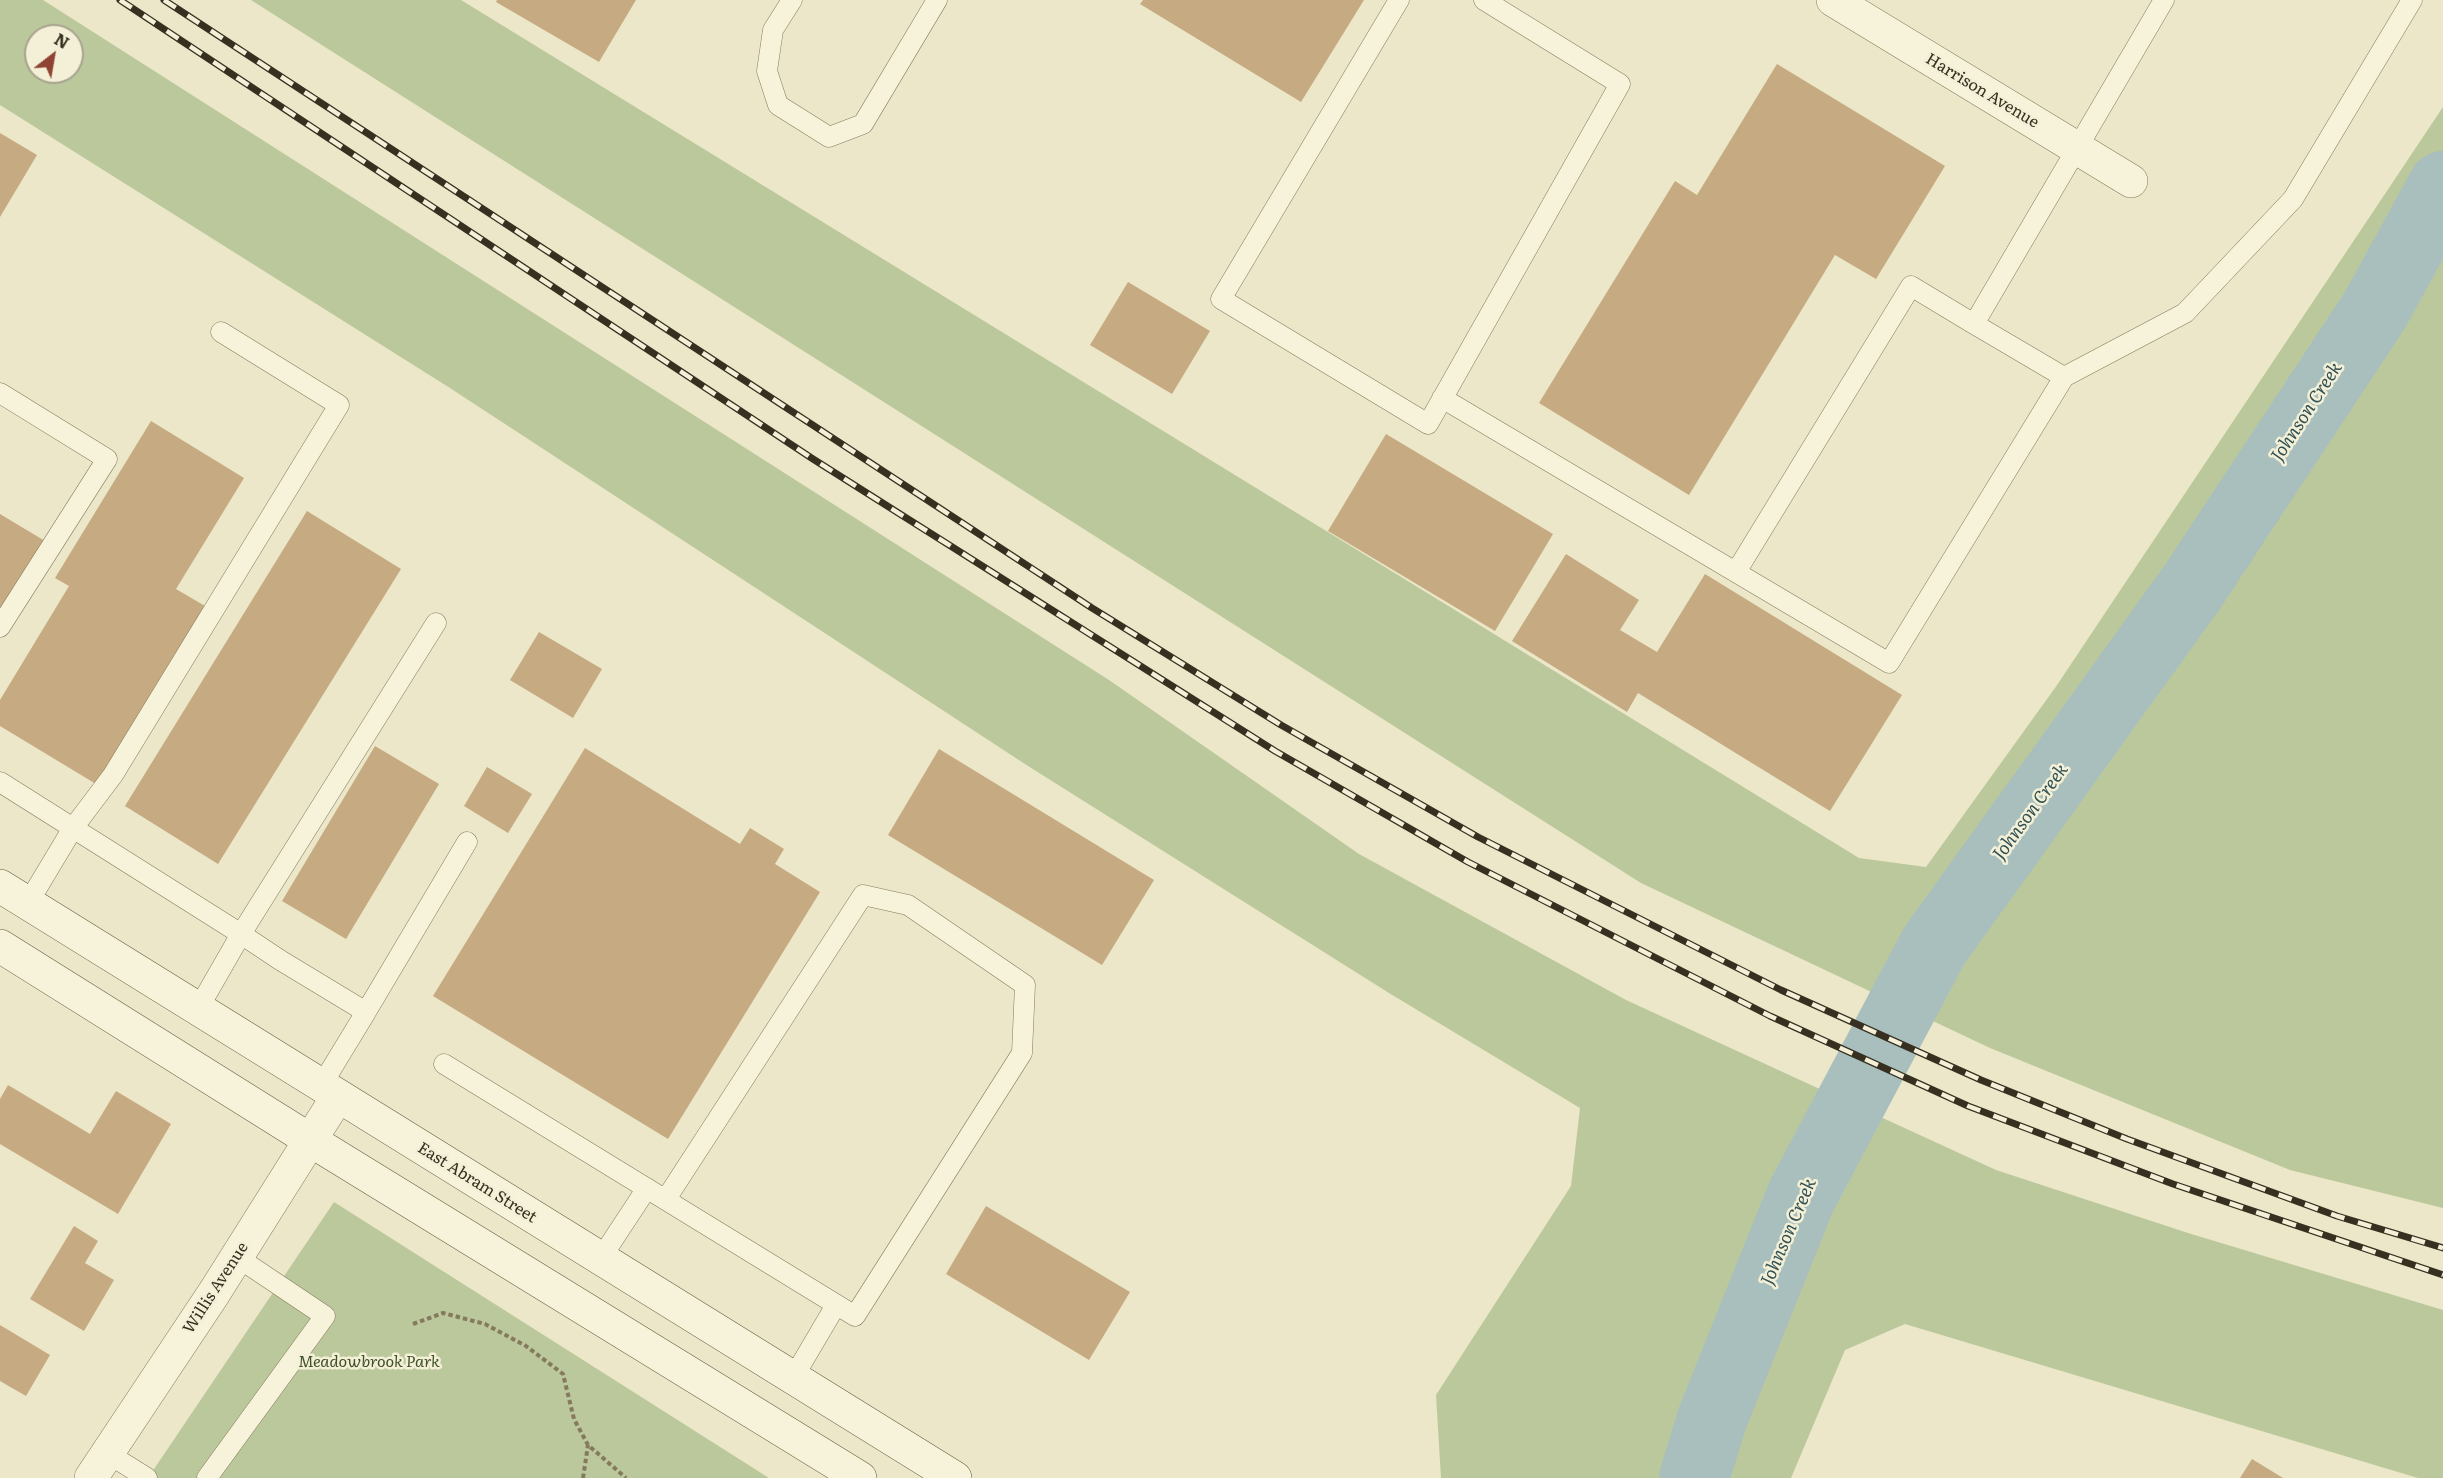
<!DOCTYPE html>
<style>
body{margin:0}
#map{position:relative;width:2443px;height:1478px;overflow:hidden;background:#ebe7c8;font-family:Literata,serif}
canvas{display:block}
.north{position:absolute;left:24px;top:24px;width:60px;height:60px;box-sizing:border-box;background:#f3f0d7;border:2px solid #a8a38e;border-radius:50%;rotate:31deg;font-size:16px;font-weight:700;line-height:24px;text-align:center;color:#373021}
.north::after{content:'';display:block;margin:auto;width:21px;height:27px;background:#8f4433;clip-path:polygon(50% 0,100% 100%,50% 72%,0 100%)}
</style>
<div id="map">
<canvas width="2443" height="1478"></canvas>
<div class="north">N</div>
</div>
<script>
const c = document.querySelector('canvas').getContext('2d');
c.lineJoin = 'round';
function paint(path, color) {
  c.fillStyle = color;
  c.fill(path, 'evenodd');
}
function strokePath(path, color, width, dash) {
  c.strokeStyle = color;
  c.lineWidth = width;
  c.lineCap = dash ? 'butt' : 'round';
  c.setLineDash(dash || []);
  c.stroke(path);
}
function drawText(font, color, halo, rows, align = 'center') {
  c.font = font + ' Literata,serif';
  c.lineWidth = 5;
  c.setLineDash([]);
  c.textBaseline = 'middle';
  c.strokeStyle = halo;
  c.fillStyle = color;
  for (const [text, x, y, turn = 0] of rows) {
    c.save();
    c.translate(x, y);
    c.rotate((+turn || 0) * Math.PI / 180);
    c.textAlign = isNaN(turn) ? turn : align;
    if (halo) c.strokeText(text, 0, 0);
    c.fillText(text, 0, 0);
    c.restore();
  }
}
paint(new Path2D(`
 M 0,0 L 43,0 L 1109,680 L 1359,854 L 1626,1000 L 1996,1170 L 2188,1233 L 2443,1310 L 2443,1478 L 2418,1478 L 1905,1324 L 1845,1350 L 1791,1478 L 1441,1478 L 1436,1395 L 1571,1186 L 1580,1108 L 1389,993 L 1028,766 L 450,388 L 0,105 ZM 36,36 L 72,36 L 72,72 L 36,72 Z
 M 251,0 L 461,0 L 1859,858 L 1926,867 L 2055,688 L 2443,107 L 2443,1208 L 2290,1170 L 1990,1048 L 1641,883 Z
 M 334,1202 L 769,1478 L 148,1478 Z`), '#bbc89c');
strokePath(new Path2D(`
 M 1694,1478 L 1712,1419 L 1801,1197 L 1934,946 L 2193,586 L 2375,310 L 2443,186`), '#a8bfbd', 70);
paint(new Path2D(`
 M 497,0 L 636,0 L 599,62 L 496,2 Z
 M 1143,0 L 1364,0 L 1301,102 L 1140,4 Z
 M 1777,64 L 1945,166 L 1876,279 L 1835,255 L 1689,495 L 1539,403 L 1675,181 L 1697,195 Z
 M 0,133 L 37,155 L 0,217 Z
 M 1128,282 L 1210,331 L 1172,394 L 1090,345 Z
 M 151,421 L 244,478 L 176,589 L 205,606 L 96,784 L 0,726 L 0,700 L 69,586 L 55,578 Z
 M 1386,434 L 1553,534 L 1495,631 L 1328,531 Z
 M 307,511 L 401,569 L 218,864 L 125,806 Z
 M 0,514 L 45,541 L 0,615 Z
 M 1566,554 L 1639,600 L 1620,630 L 1657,652 L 1705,574 L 1902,695 L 1830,811 L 1638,693 L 1627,712 L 1512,641 Z
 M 539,632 L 602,669 L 573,718 L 510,680 Z
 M 375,746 L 439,784 L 346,939 L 282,901 Z
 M 585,748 L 740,844 L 750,828 L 784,849 L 775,864 L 820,892 L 668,1139 L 433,996 Z
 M 939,749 L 1154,880 L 1102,965 L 888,835 Z
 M 487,767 L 532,794 L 508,833 L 464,806 Z
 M 8,1085 L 90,1134 L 116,1091 L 171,1124 L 118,1214 L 0,1144 L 0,1099 Z
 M 986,1206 L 1130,1292 L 1089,1360 L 946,1274 Z
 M 74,1226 L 98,1241 L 85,1263 L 114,1280 L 84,1331 L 30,1299 Z
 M 0,1325 L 50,1355 L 26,1396 L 0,1381 Z
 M 2252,1459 L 2283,1478 L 2240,1478 Z`), '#c6aa81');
const lane = new Path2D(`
 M 792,0 L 773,30 L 767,71 L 778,105 L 829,137 L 863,124 L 937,0
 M 1399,0 L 1221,299 L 1428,424 L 1620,84 L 1484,0
 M 2064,377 L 2185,313 L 2293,199 L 2412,0
 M 0,393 L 107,459 L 0,627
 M 1442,398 L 1889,663 L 2064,377 L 1974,324 L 2164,0
 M 1736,572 L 1911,286 L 1974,324
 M 0,782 L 241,934 L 436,623
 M 28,903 L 73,828 L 113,775 L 339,405 L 221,332
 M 198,1009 L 241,934 L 280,960 L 366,1012 L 467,842
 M 444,1064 L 855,1316 L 1022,1053 L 1025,985 L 908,905 L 863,895 L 666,1199
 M 321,1086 L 366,1012
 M 601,1258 L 647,1188
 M 793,1378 L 836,1305
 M 107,1453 L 147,1478
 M 207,1478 L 325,1316 L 237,1257`);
const street = new Path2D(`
 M 1833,0 L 2131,181
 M 91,1478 L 214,1293 L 338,1096`);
const secondary = new Path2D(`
 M 0,886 L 955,1478
 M 0,946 L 310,1140 L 860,1478`);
strokePath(lane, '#857a5e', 21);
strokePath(street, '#857a5e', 34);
strokePath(secondary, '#675b41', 34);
strokePath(new Path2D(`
 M 413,1324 L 443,1313 L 485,1324 L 526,1346 L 563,1374 L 574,1419 L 588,1445 L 626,1478
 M 583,1478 L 588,1445`), '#857a5e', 4, [4.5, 3]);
strokePath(lane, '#f6f3da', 20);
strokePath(street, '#f6f3da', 33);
strokePath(secondary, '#f6f3da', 33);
const rail = new Path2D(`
 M 120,0 L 813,459 L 1275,751 L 1468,862 L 1770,1016 L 1968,1106 L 2173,1184 L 2443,1275
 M 164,0 L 1092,608 L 1281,725 L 1478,837 L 1781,990 L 1981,1080 L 2127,1139 L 2337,1216 L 2443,1248`);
strokePath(rail, '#373021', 7);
strokePath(rail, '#f3f0d7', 4.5, [14]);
drawText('16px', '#373021', '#f3f0d7', [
 ["Harrison Avenue",1982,91,31],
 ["East Abram Street",477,1183,32],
 ["Willis Avenue",216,1288,-57]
]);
drawText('italic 16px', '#405229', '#f3f0d7', [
 ["Meadowbrook Park",369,1362]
]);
drawText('italic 18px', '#315155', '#f3f0d7', [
 ["Johnson Creek",2307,412,-57],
 ["Johnson Creek",2031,812,-54],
 ["Johnson Creek",1789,1232,-67]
]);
</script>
